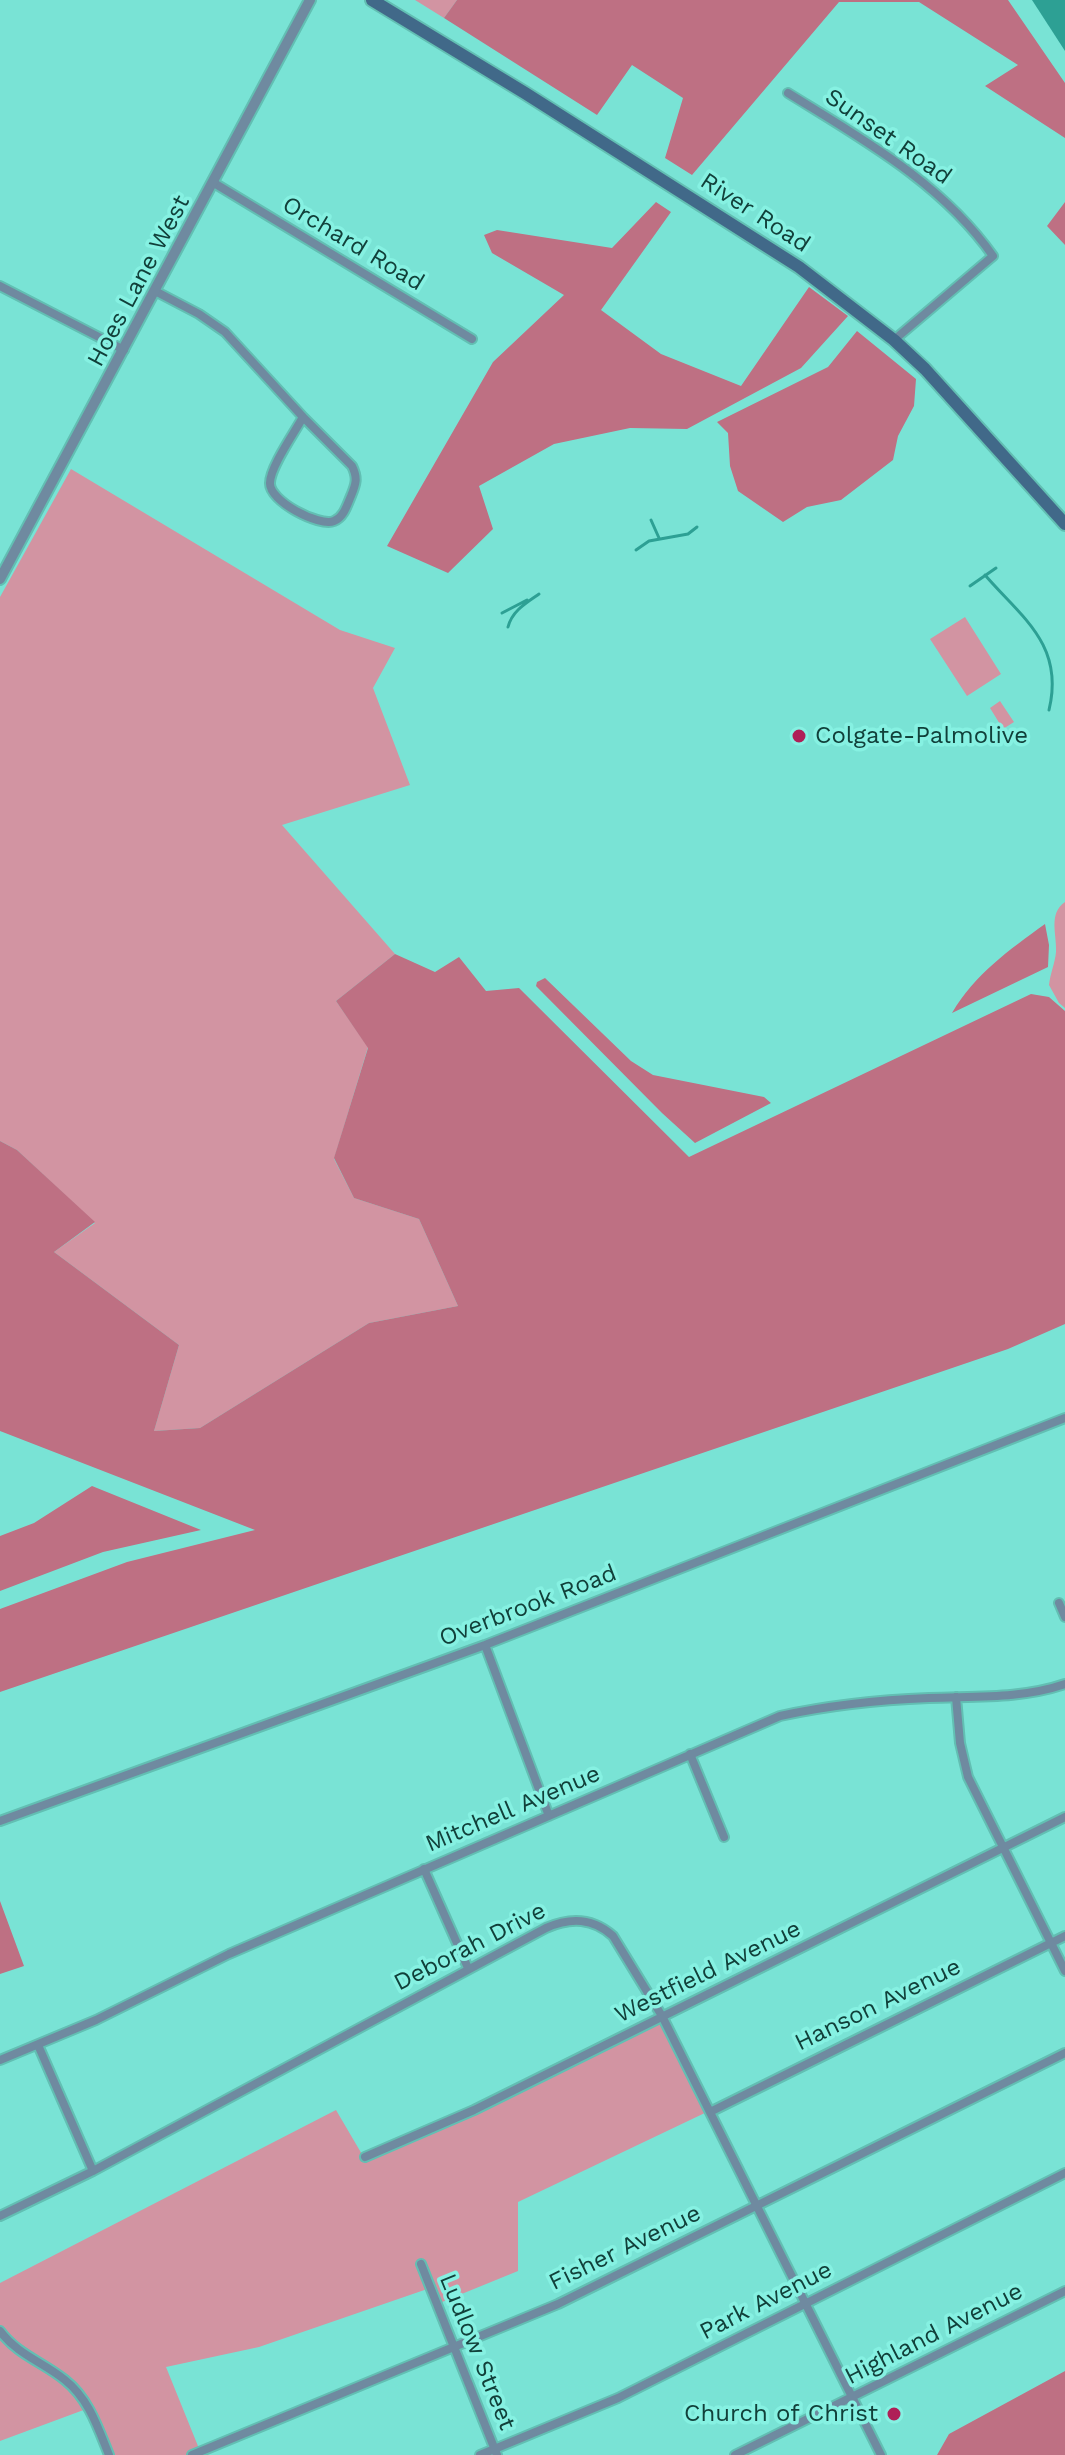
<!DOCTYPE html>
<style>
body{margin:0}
canvas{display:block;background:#79e3d5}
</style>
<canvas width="1065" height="2455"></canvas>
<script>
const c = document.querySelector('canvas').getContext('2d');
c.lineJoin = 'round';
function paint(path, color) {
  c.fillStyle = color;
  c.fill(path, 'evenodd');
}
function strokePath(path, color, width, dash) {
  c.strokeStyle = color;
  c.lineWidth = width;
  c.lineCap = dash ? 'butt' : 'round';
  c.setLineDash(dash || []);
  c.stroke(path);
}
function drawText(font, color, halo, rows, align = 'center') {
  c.font = font + ' "Work Sans",sans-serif';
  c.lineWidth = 7;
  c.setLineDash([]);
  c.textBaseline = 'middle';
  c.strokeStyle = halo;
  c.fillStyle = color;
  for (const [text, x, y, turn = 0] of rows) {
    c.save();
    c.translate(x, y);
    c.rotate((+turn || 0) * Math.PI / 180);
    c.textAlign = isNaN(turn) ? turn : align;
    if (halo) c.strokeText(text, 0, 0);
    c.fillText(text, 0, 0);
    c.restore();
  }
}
paint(new Path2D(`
 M 415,0 L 457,0 L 444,18 Z
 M 71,469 L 340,630 L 395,648 L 373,688 L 410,785 L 282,825 L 395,954 L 336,1001 L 368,1047 L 334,1159 L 354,1198 L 419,1219 L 458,1306 L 369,1323 L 200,1428 L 154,1431 L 179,1345 L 54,1252 L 95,1223 L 17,1150 L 0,1141 L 0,597 Z
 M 965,617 L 1001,674 L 967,696 L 930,639 Z
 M 1000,701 L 1014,722 L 1003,729 L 990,708 Z
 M 1065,902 L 1065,1008 L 1059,1003 L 1049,985 C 1050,974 1055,963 1056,952 C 1057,934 1048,914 1065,902 Z
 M 661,2017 L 709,2111 L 518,2202 L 518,2271 L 442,2302 L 436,2286 L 259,2347 L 166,2367 L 200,2451 L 190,2455 L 110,2455 L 89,2408 L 0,2441 L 0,2283 L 336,2110 L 363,2156 Z`), '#d294a2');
paint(new Path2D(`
 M 457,0 L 1008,0 L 1065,83 L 1065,138 L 985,86 L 1018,65 L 919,2 L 839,2 L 692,175 L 665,158 L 683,98 L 632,65 L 597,115 L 444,18 Z
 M 656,202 L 671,212 L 601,310 L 661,354 L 741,386 L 809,287 L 848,316 L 801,368 L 687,429 L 630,428 L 554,444 L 479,486 L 493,529 L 448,573 L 387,546 L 493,362 L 564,295 L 492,253 L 484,235 L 497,230 L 612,248 Z
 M 1065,202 L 1065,245 L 1047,226 Z
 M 857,331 L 916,379 L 914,406 L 898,436 L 893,460 L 841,500 L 807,507 L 783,522 L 738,491 L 730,466 L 728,433 L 717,422 L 828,367 Z
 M 1045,924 L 1049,945 L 1048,967 L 952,1013 C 975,974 1009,950 1045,924 Z
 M 395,954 L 435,972 L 459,957 L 486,991 L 519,988 L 689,1157 L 1031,994 L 1049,997 L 1065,1011 L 1065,1324 L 1008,1349 L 0,1692 L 0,1609 L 127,1562 L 255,1530 L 0,1431 L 0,1141 L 17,1150 L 95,1222 L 54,1252 L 179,1345 L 154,1431 L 200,1428 L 369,1323 L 458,1306 L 419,1219 L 354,1198 L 334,1158 L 368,1048 L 336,1001 Z
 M 545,978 L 631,1061 L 653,1075 L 764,1097 L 771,1103 L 695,1143 L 662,1113 L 536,986 L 537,982 Z
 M 92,1486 L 201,1530 L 103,1552 L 0,1591 L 0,1536 L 34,1523 Z
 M 0,1901 L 24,1966 L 0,1974 Z
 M 1065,2371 L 1065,2455 L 937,2455 L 949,2434 Z`), '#be7083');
paint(new Path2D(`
 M 1032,0 L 1065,0 L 1065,51 Z`), '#2da094');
strokePath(new Path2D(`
 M 651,520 L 659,538
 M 636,550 L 649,541 L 688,534 L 697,527
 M 985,575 C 1020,616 1065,644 1049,710
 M 970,586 L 996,568
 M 502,613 L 527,600
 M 508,627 C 512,611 526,603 539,594`), '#2da094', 3);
const minor = new Path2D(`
 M 788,93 C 862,139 942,183 993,256 L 894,340
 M 214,183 L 472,339
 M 0,286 L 124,350
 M 155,291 L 199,314 L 225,332 L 303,417
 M 303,417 L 352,466 C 358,478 356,484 351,496 C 347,505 344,517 334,521 C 319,527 269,501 270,483 C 270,467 295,432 303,417 Z
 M 1059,1603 L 1065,1617
 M 485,1645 L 549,1816
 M 956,1697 L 960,1743 L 968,1777 L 1065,1971
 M 690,1754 L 724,1837
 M 0,1821 L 485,1645 L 1065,1418
 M 424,1869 L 468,1968
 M 38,2045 L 93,2171
 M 0,2060 L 96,2020 L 229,1954 L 780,1716 C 830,1705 878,1700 929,1698 C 974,1696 1022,1699 1065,1684
 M 710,2112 L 1065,1936
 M 365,2157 L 474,2110 L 1065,1817
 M 0,2216 L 93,2171 L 546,1928 C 571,1917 593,1918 613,1936 L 662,2016 L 881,2455
 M 421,2264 L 497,2455
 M 0,2331 C 18,2355 43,2362 65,2380 C 89,2399 98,2428 109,2455
 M 192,2455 L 558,2304 L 1065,2053
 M 480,2455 L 618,2398 L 1065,2173
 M 735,2455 L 1065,2291`);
const tertiary = new Path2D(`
 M 0,579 L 310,0`);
const secondary = new Path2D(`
 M 372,0 L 525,93 L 799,267 L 894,340 L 925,369 L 1065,524`);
strokePath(minor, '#62bfb3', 12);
strokePath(tertiary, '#62bfb3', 14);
strokePath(secondary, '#62bfb3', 16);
strokePath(minor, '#6f8aa0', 8);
strokePath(tertiary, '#6f8aa0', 10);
strokePath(secondary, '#416989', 12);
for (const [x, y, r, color] of [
 [799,736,8,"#af2057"],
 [894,2414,8,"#af2057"]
]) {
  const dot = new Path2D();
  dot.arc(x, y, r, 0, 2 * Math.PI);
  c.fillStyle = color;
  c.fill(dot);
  strokePath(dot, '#86f1e2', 3);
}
drawText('24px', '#11403a', '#86f1e2', [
 ["Sunset Road",888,137,35],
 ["River Road",755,213,33],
 ["Orchard Road",353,244,31],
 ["Hoes Lane West",139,281,-62],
 ["Overbrook Road",528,1606,-21],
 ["Mitchell Avenue",513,1809,-23],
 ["Deborah Drive",470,1947,-27],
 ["Westfield Avenue",708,1972,-26],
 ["Hanson Avenue",878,2005,-26],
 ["Fisher Avenue",625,2248,-26],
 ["Park Avenue",766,2301,-27],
 ["Highland Avenue",934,2334,-27],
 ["Ludlow Street",477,2352,68]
]);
drawText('24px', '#11403a', '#86f1e2', [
 ["Colgate-Palmolive",815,736],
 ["Church of Christ",878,2414,"right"]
], 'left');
</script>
